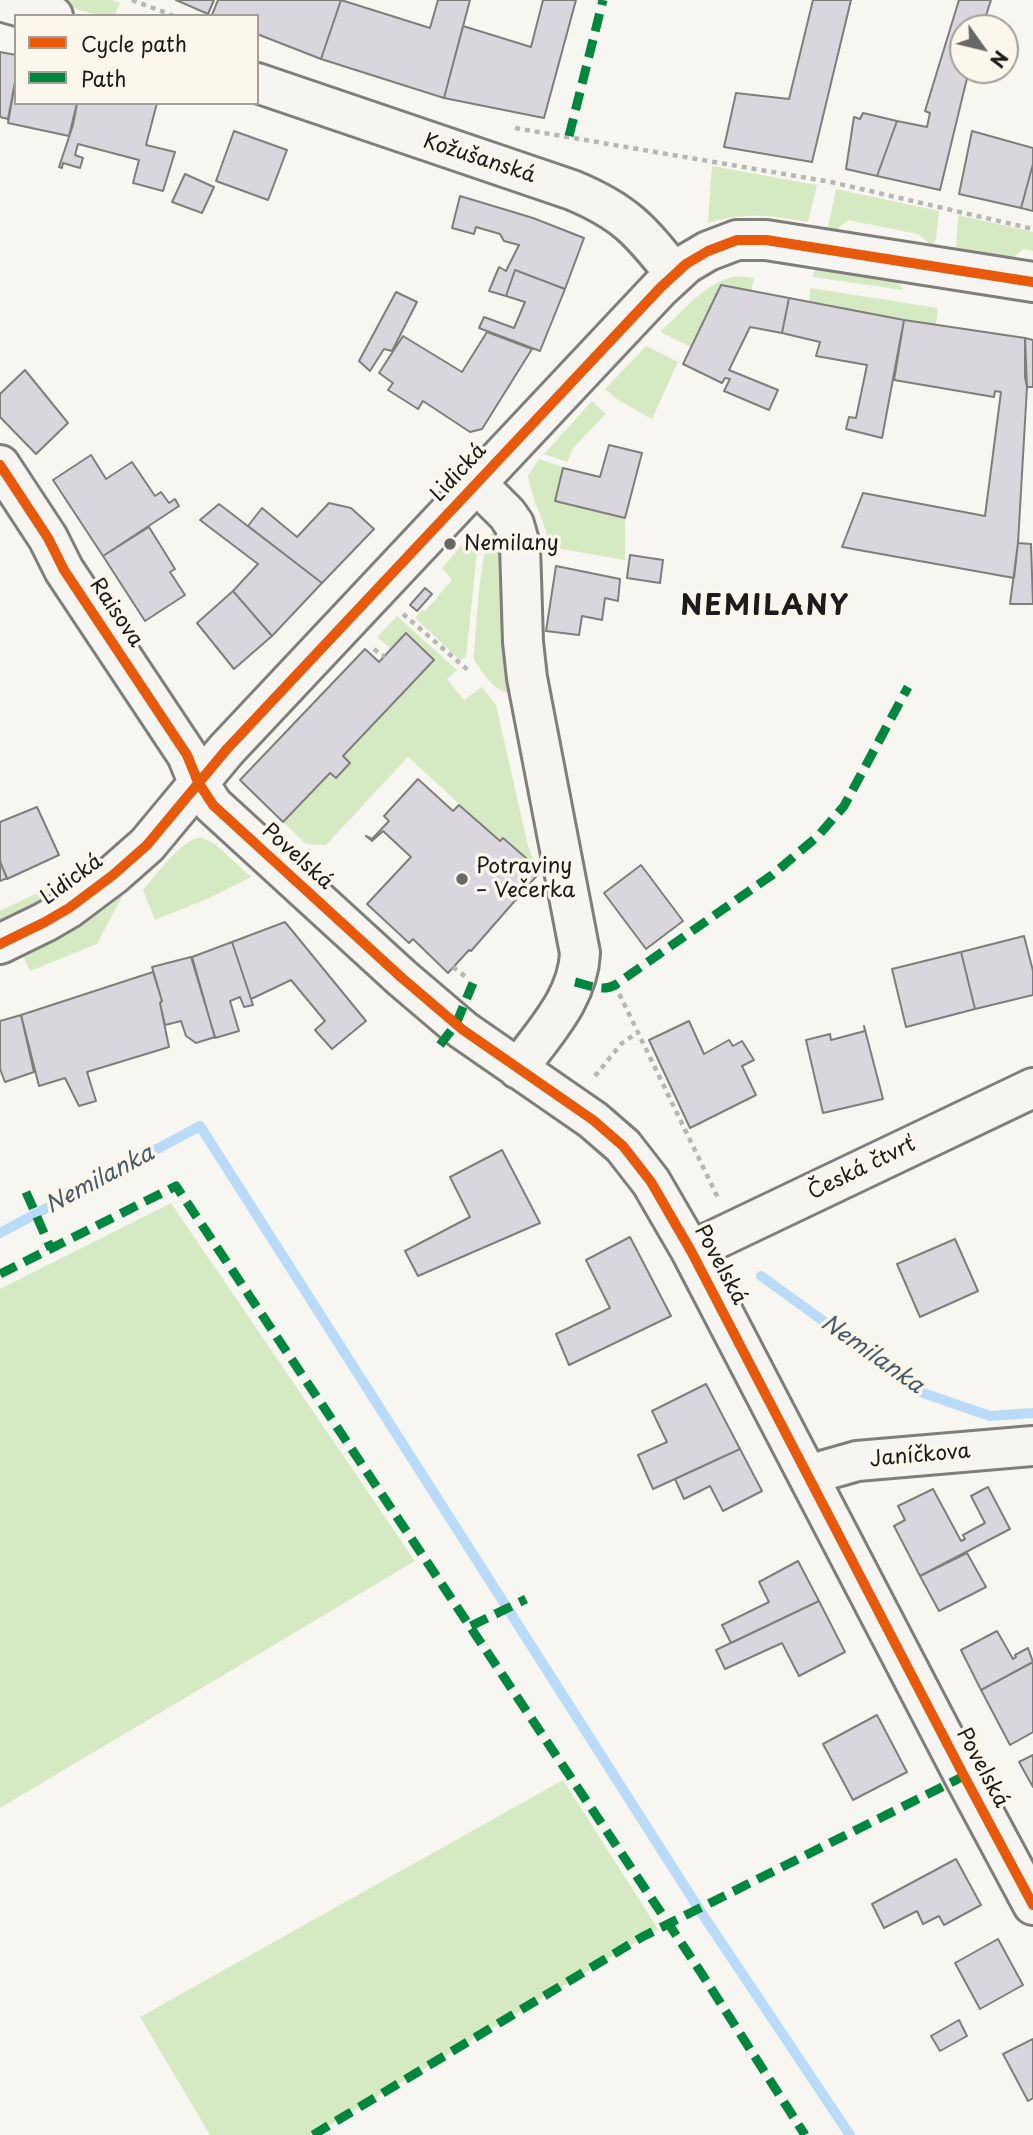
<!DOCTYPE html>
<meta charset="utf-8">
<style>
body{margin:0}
#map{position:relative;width:1033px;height:2135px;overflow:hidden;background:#f8f6f0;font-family:"Playpen Sans",sans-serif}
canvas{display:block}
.legend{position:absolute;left:14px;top:14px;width:245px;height:91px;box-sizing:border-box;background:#fbf7ec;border:2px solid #a29f99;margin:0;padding:9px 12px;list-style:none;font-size:21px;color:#1c1c1c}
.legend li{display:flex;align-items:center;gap:14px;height:35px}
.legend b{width:35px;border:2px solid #a29f99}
.north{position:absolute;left:949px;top:14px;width:70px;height:70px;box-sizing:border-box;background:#fbf7ec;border:2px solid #a29f99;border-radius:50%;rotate:124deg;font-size:19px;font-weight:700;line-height:28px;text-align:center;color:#1c1c1c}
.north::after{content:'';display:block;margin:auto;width:24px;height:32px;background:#696866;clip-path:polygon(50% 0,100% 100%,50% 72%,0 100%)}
</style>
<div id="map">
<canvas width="1033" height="2135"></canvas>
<ul class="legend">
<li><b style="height:9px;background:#e8590c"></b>Cycle path</li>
<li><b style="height:9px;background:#00873e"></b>Path</li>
</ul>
<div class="north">N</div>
</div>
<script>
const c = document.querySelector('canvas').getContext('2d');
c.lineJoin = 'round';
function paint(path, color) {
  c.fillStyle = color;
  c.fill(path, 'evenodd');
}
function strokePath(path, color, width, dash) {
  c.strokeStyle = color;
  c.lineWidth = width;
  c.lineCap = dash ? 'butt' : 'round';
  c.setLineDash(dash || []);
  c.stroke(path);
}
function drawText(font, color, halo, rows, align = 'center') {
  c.font = font + ' "Playpen Sans",sans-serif';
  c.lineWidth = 7;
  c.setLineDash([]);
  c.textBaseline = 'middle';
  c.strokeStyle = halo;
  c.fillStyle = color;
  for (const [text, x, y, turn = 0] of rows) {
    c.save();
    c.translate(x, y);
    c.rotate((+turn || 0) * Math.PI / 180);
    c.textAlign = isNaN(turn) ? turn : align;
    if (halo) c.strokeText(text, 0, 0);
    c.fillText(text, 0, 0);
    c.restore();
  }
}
paint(new Path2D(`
 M 60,0 L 111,0 L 120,3 L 116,12 L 117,16 C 99,16 75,12 60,0 Z
 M 712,166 L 817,185 L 808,222 C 773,215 743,212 708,223 Z
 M 836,189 L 939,211 L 936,240 L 932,246 L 918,234 L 848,220 L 836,230 L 828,227 Z
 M 958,215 L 1033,232 L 1033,251 L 1023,249 L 1011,260 L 956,251 Z
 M 815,269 L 889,277 L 900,285 L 903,290 L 813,277 Z
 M 739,276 L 754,278 L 751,291 L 721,285 L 691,347 L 662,333 L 661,331 C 683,311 708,279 739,276 Z
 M 810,288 L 938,308 L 936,325 L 809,302 Z
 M 646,346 L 678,362 L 652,419 L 618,400 L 605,389 Z
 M 592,401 L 606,414 L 574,447 L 567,462 L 544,454 Z
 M 539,459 L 563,467 L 556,501 L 625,518 L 625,560 L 550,547 C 546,522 531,500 528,475 Z
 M 493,531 L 508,549 L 508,693 C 492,689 483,673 474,660 C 476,632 479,551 493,531 Z
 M 471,544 L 477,552 L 466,657 L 460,660 L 415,618 L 422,610 L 425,611 L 452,580 L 442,568 L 462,545 Z
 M 397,616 L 457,670 L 447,679 L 464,700 L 482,687 L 496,705 L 528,846 L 537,868 L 503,838 L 500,841 L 408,757 L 326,845 L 306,844 L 283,822 L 330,773 L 336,778 L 350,763 L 343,756 L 434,660 L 406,634 L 391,649 L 377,637 Z
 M 201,837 L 215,844 L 251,877 L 207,899 L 155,920 L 143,890 C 156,875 181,840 201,837 Z
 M 79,873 L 56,892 L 0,924 L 0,911 Z
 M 123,895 L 97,944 L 30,971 L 23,955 C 59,938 92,920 123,895 Z
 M 171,1203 L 415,1561 L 0,1808 L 0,1289 Z
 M 563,1780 L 658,1929 L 313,2135 L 210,2135 L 140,2017 Z`), '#d5eac2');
strokePath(new Path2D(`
 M 0,1233 L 200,1126 L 701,1912 L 850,2135
 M 761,1276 L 923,1393 L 990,1416 L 1033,1413`), '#badbf8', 10);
const building = new Path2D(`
 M 176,0 L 214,0 L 208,14 Z
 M 218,0 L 341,0 L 321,59 L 257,34 L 257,16 L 212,15 Z
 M 341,0 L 430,28 L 438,0 L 470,0 L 444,98 L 321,59 Z
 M 543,0 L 576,0 L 544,118 L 444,98 L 463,26 L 531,47 Z
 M 813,0 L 851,0 L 812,162 L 724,147 L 736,93 L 789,99 Z
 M 959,0 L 991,0 L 982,28 L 963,28 L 963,70 L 969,70 L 940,190 L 877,176 L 897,121 L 927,127 L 930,113 L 925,111 Z
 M 0,52 L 16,55 L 16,77 L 8,119 L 0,117 Z
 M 16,77 L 16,103 L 77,103 L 69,136 L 8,123 Z
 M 77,103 L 157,103 L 146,145 L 175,152 L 163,191 L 133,183 L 139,160 L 78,144 L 75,155 L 83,158 L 80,168 L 63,163 L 62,168 L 59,167 L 73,125 Z
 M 863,113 L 897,121 L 877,176 L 846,169 L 854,117 L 860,119 Z
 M 234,131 L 287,150 L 268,200 L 216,181 Z
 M 972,131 L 1033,148 L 1033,164 L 1021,208 L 959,194 Z
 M 1033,164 L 1033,211 L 1021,208 Z
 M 185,174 L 214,187 L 202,213 L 172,202 Z
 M 460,196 L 533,218 L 584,238 L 565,289 L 515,270 L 506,296 L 489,291 L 499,267 L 506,271 L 519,245 L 504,241 L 500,234 L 476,227 L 474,234 L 452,228 Z
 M 515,270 L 565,289 L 540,351 L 479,328 L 484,317 L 514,328 L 525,302 L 506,296 Z
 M 721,285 L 789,298 L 782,333 L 750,327 L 729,370 L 778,390 L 769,410 L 724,391 L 730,379 L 725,378 L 722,383 L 683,364 Z
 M 396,292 L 417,302 L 392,351 L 384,349 L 370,371 L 359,361 Z
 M 789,298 L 904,320 L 882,438 L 846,429 L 849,417 L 856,418 L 867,365 L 816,356 L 820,342 L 782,333 Z
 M 904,320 L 1025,338 L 1027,387 L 1018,543 L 1014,578 L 842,547 L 863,493 L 985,516 L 1001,392 L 995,391 L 994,397 L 894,380 Z
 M 487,332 L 532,349 L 482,429 L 470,432 L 423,401 L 418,409 L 388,390 L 393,383 L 379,373 L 403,336 L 462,372 Z
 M 1025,338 L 1033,340 L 1033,387 L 1027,387 L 1025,377 Z
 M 25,370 L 68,423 L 36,454 L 0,417 L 0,394 Z
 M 609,445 L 642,453 L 625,518 L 555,501 L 563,468 L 600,477 Z
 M 91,455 L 106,479 L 132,462 L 155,496 L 161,492 L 169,503 L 175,499 L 179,506 L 103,556 L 53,480 Z
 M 329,503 L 351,508 L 374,529 L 322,583 L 248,526 L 262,508 L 297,537 Z
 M 219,504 L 322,583 L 272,636 L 233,591 L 258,564 L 200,520 Z
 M 149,527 L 175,569 L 170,572 L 185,595 L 145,621 L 103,556 Z
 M 1018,543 L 1031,544 L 1033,604 L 1010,604 Z
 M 630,555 L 663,560 L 660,583 L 627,578 Z
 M 556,566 L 620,579 L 618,601 L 605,598 L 602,620 L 582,616 L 579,635 L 546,631 Z
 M 425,588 L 432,594 L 417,611 L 410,605 Z
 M 233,591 L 272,636 L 234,669 L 197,623 Z
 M 406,633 L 434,660 L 343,756 L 350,763 L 336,778 L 330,773 L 283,822 L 240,780 L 365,649 L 379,662 Z
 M 418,779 L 453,811 L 459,805 L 500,841 L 503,838 L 541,871 L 471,951 L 469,950 L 448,973 L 413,939 L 409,943 L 367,904 L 411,857 L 383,831 L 372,841 L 366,836 L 372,839 L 389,821 L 384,816 Z
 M 37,807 L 59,855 L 7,879 L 0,861 L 0,822 Z
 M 0,862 L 7,878 L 0,881 Z
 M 641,865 L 683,921 L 646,949 L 604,893 Z
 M 285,922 L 366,1021 L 332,1049 L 315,1030 L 325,1021 L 291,980 L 251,999 L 232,942 Z
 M 1024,936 L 1033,971 L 1033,995 L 975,1009 L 961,952 Z
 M 232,942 L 253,1005 L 244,1007 L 240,997 L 230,1001 L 239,1031 L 215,1038 L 192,957 Z
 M 961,952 L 975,1009 L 906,1027 L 892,969 Z
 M 191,957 L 215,1037 L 196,1043 L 186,1036 L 181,1021 L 165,1025 L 160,1003 L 162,1001 L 152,967 Z
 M 153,972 L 162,1001 L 160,1003 L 169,1047 L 87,1072 L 96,1101 L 79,1106 L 65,1078 L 39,1086 L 21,1015 Z
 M 21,1015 L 34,1072 L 5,1082 L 0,1069 L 0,1021 Z
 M 689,1021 L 704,1054 L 729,1040 L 733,1046 L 742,1041 L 754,1060 L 742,1066 L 756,1095 L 690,1128 L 649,1040 Z
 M 864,1026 L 883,1099 L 823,1113 L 806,1040 L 830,1034 L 831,1040 L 865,1031 Z
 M 502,1150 L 540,1223 L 418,1276 L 405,1251 L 470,1217 L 450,1177 Z
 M 630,1237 L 671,1316 L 569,1365 L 556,1334 L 610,1308 L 586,1260 Z
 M 955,1239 L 978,1291 L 920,1317 L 897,1264 Z
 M 706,1384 L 740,1449 L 653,1489 L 638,1455 L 667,1442 L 652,1411 Z
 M 740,1449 L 762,1491 L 723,1511 L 710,1486 L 684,1499 L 675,1479 Z
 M 988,1487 L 1010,1529 L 920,1576 L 894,1526 L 905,1520 L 898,1506 L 933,1489 L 961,1541 L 965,1539 L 963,1535 L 985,1523 L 971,1496 Z
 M 967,1553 L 986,1587 L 939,1611 L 920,1576 Z
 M 798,1561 L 819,1601 L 731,1643 L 722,1625 L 769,1602 L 759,1582 Z
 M 819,1601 L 845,1652 L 799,1676 L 782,1643 L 725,1669 L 716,1650 Z
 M 997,1631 L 1013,1659 L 1016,1657 L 1015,1655 L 1028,1648 L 1033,1662 L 981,1690 L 961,1650 Z
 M 1033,1662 L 1033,1732 L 1010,1745 L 981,1690 Z
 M 877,1715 L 907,1772 L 853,1800 L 823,1744 Z
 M 1033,1755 L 1033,1787 L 1019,1762 Z
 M 956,1859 L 981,1905 L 944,1925 L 939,1916 L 923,1924 L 917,1911 L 884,1928 L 872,1904 Z
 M 998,1939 L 1023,1985 L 980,2009 L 955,1963 Z
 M 959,2020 L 967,2036 L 940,2051 L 931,2036 Z
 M 1033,2039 L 1033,2098 L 1028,2101 L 1003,2054 Z`);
paint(building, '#d9d7dd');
strokePath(building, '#7f7e7b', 2);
const minor = new Path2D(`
 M 0,1 L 53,16
 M 257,83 L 572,190 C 625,212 640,230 675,274
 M 0,465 L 48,538 L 64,570 L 187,755 L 198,782 L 213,805 L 402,978 L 463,1030 L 593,1120 L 623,1146 L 651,1182 L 691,1251 L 964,1776 L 1033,1905
 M 476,483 L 507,514 L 514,524 L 520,545 L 523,642 L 527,678 L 580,953 C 578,999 544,1032 518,1069
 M 0,944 L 45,922 L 69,908 L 113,875 L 147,845 L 226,750 L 660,288 L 686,264 L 708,251 L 737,240 L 766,240 L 1033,282
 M 691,1251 L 1033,1088
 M 808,1475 L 857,1461 L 1033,1446`);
strokePath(minor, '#7f7e7b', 44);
strokePath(new Path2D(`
 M 132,0 L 174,16
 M 515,128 L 831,182 L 1033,229
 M 403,614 L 469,671
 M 374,649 L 381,655 L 385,656
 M 453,967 L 466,977
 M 615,985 L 718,1198
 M 595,1076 L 621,1044 L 638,1032`), '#b7b6b4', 4.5, [5, 5]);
strokePath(minor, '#f6f5f1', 38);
strokePath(new Path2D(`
 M 569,136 L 603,0
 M 575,982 C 588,985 603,992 615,985 L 772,875 L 818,836 L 844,806 L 908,687
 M 440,1045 L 456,1024 L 473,983
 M 26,1192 L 51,1249
 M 0,1274 L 176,1186 L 700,1971 L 805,2135
 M 471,1626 L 526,1599
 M 313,2135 L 642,1937 L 964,1776`), '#00873e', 9, [18, 9]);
strokePath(new Path2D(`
 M 0,465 L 48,538 L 64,570 L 187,755 L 198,782 L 213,805 L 402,978 L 463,1030 L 593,1120 L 623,1146 L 651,1182 L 691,1251 L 964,1776 L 1033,1905
 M 0,944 L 45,922 L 69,908 L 113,875 L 147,845 L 226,750 L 660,288 L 686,264 L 708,251 L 737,240 L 766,240 L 1033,282`), '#e8590c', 10);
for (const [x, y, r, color] of [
 [450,544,7,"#696866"],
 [462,879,7,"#696866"]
]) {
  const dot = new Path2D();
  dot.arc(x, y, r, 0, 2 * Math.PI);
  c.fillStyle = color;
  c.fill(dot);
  strokePath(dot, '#fbf7ec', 2.5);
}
drawText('21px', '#1c1c1c', '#fbf7ec', [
 ["Kožušanská",479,159,18],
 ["Lidická",459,473,-47],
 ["Raisova",116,613,56],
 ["Povelská",297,857,42],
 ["Lidická",72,880,-36],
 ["Česká čtvrť",862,1169,-26],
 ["Povelská",720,1265,62],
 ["Janíčkova",920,1456,-5],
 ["Povelská",982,1768,62]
]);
drawText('21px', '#1c1c1c', '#fbf7ec', [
 ["Nemilany",464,544],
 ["Potraviny",476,867],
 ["– Večerka",476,891]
], 'left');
drawText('italic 23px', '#4a5b6a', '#fbf7ec', [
 ["Nemilanka",100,1180,-28],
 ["Nemilanka",872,1355,35]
]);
c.letterSpacing = '2px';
drawText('bold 28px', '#1c1c1c', '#fbf7ec', [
 ["NEMILANY",765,607]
]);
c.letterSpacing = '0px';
</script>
